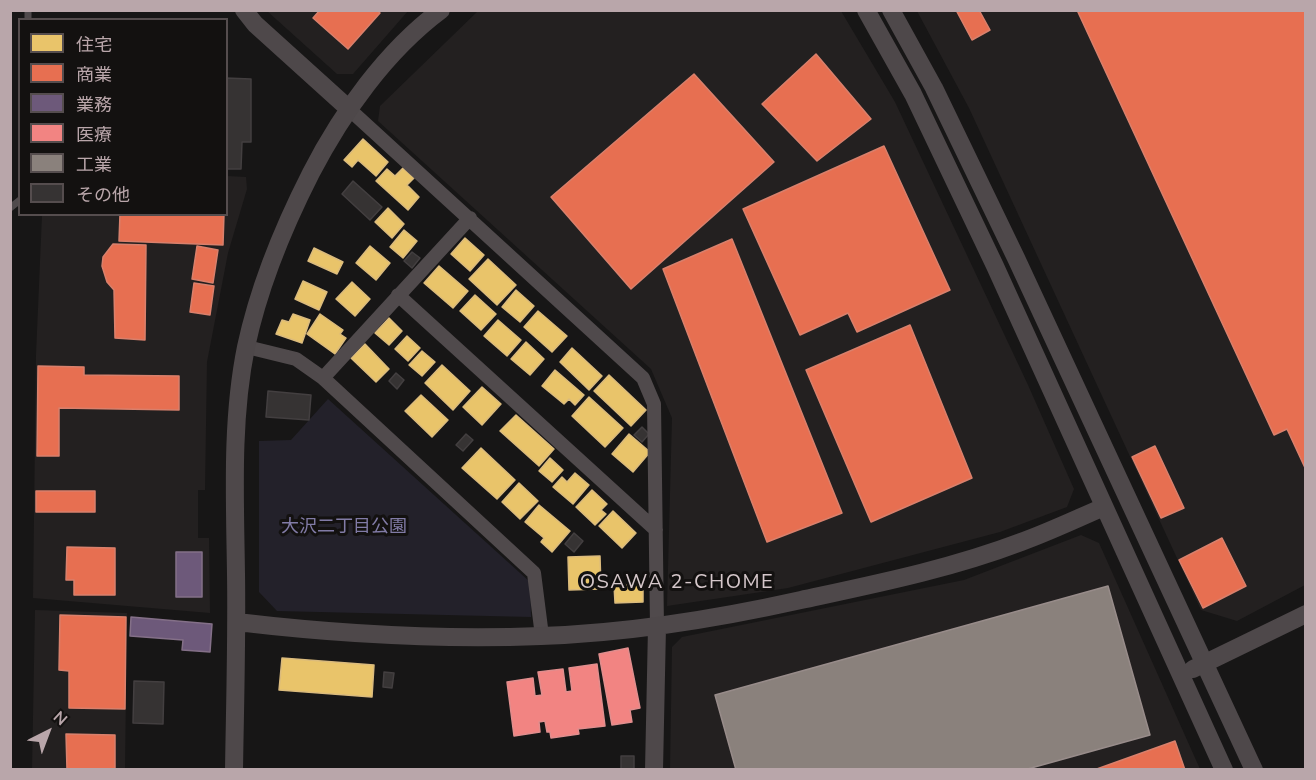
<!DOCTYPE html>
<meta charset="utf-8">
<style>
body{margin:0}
#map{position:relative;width:1316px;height:780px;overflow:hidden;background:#171616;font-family:"Nunito Sans","Noto Sans JP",sans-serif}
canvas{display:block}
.frame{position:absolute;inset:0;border:12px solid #b9a6aa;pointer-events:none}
.legend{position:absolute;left:18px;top:18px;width:210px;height:198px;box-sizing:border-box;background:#131110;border:2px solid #554d4e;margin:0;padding:8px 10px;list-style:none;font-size:18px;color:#b9a6aa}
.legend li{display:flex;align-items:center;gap:12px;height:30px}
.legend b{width:30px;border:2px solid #554d4e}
.north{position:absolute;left:18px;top:702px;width:60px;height:60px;-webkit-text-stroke:4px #131110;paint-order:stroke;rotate:42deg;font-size:16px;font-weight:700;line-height:24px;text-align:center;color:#b9a6aa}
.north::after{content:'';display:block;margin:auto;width:21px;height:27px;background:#b9a6aa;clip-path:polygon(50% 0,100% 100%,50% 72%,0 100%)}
</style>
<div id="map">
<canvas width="1316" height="780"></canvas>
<div class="frame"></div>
<ul class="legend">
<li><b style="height:16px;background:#e9c46a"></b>住宅</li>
<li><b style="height:16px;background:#e76f51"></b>商業</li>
<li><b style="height:16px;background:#6d597a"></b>業務</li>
<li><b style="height:16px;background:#f28482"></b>医療</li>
<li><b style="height:16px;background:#8a817c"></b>工業</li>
<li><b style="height:16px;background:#363333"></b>その他</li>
</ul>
<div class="north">N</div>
</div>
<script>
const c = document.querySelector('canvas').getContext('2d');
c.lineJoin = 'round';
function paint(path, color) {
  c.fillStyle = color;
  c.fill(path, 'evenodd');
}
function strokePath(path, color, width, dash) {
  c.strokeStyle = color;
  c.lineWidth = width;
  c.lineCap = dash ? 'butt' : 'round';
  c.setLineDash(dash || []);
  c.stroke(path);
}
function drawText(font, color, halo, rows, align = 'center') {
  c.font = font + ' "Nunito Sans","Noto Sans JP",sans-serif';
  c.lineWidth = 6;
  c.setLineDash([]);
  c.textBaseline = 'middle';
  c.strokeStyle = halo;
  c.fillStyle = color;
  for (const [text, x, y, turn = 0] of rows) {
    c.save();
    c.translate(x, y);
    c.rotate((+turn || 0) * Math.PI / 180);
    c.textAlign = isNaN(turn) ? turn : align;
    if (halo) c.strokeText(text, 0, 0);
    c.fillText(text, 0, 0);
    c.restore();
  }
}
paint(new Path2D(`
 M 267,11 L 408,11 L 353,74 L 337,74 Z
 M 478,11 L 841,11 L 895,102 L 1028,385 L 1074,489 L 1067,507 L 1000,532 L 788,588 L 667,606 L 672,418 L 651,369 L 378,121 L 380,106 Z
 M 917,11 L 1305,11 L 1305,585 L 1237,621 L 1201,610 L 969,108 Z
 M 227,176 L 246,177 L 247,189 L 228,253 L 207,362 L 205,490 L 198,490 L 198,538 L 209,538 L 210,613 L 33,598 L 36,355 L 42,215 L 226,214 Z
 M 1081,535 L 1099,543 L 1200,769 L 670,770 L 672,647 L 682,637 L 964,580 Z
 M 35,610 L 127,613 L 125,769 L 32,770 Z`), '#232020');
paint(new Path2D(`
 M 328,399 L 530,582 L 531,617 L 277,611 L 259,592 L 259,441 L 291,440 Z`), '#23212a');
const homes = new Path2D(`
 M 363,139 L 388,162 L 376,176 L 358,160 L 352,167 L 344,160 Z
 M 403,168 L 414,178 L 407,185 L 419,197 L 408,210 L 376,181 L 387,169 L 395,176 Z
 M 388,208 L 404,224 L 392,238 L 375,222 Z
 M 404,230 L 417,241 L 403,258 L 390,247 Z
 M 465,238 L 484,255 L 470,271 L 451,254 Z
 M 370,246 L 390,263 L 376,280 L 356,263 Z
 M 314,248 L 343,262 L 337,274 L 308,261 Z
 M 488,259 L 516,285 L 497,305 L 469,279 Z
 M 439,266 L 468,291 L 453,308 L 424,283 Z
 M 303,281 L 327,292 L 319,310 L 295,299 Z
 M 352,282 L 370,299 L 355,316 L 336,299 Z
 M 516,290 L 534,306 L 520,322 L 502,307 Z
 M 475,295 L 496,314 L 481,330 L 460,311 Z
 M 538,311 L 567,336 L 552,352 L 524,327 Z
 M 293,314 L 310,320 L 302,343 L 276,334 L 282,320 L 289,322 Z
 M 320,314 L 343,330 L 340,334 L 346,338 L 335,354 L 307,334 Z
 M 389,318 L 402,331 L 389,345 L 375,333 Z
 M 498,320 L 521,340 L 507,356 L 484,336 Z
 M 407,336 L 420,348 L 408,361 L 395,349 Z
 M 526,342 L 544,359 L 530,375 L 511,359 Z
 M 365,344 L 389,369 L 376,382 L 351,358 Z
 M 572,348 L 602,376 L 589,390 L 560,362 Z
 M 422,351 L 435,362 L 422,376 L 409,365 Z
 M 442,365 L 470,391 L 453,410 L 425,383 Z
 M 555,370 L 584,395 L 575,405 L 569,399 L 564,404 L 542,386 Z
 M 609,375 L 646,410 L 631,426 L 594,391 Z
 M 482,387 L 501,404 L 482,425 L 463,407 Z
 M 421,395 L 448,420 L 432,437 L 405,411 Z
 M 589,397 L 623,428 L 605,447 L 572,416 Z
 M 516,415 L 554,449 L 539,466 L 500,431 Z
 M 629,434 L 650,452 L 633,472 L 612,454 Z
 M 481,448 L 515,480 L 497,499 L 462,468 Z
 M 550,458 L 563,470 L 552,482 L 539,471 Z
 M 575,473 L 589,485 L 573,504 L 553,487 L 562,477 L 567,482 Z
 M 519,483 L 538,501 L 520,519 L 502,502 Z
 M 592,490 L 607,504 L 601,510 L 606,514 L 595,525 L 576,507 Z
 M 539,505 L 570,531 L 552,552 L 541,542 L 544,538 L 525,522 Z
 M 613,511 L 636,533 L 622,548 L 599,526 Z
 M 600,556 L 601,589 L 569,590 L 568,557 Z
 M 643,584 L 643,602 L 615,603 L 614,585 Z
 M 282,658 L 374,665 L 372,697 L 279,690 Z`);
paint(homes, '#e9c46a');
strokePath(homes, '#dbbb7d', 1.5);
const shops = new Path2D(`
 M 320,10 L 377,10 L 380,13 L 348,49 L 313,18 Z
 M 956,10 L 979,10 L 990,30 L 972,40 Z
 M 1077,10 L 1306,10 L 1306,470 L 1287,429 L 1274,435 Z
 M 816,54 L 871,119 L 817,161 L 762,104 Z
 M 694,74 L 774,162 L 631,289 L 551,197 Z
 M 884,146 L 950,290 L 857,332 L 848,313 L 800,335 L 743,209 Z
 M 120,214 L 224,214 L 223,245 L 119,241 Z
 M 732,239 L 842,513 L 767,542 L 663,269 Z
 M 113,244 L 146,245 L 145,340 L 115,338 L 114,290 L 107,282 L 102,266 L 103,257 Z
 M 197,246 L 218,250 L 213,283 L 192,279 Z
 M 194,283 L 214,286 L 210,315 L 190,312 Z
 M 910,325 L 972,478 L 871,522 L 806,370 Z
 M 38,366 L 84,367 L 84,375 L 179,376 L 179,410 L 59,408 L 59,456 L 37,456 Z
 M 1155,446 L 1184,508 L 1161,518 L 1132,457 Z
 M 36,491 L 95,491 L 95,512 L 36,512 Z
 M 1222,538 L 1246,586 L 1203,608 L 1179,560 Z
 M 67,547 L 115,548 L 115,595 L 74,595 L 74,580 L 66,580 Z
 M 60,615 L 126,617 L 125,709 L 69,708 L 69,671 L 59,670 Z
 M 66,734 L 115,735 L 115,770 L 67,770 Z
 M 1175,741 L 1185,770 L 1094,770 Z`);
paint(shops, '#e76f51');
strokePath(shops, '#d9806c', 1.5);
const offices = new Path2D(`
 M 176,552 L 202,552 L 202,597 L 176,597 Z
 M 131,617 L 212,624 L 210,652 L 182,650 L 183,640 L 130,636 Z`);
paint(offices, '#6d597a');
strokePath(offices, '#847088', 1.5);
const health = new Path2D(`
 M 628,648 L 640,708 L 630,710 L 632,722 L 612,725 L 599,654 Z
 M 597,664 L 605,726 L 578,729 L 579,734 L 551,738 L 550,732 L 547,732 L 545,721 L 539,722 L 540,732 L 514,736 L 507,682 L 533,678 L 535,696 L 542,695 L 538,672 L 563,669 L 566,692 L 572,691 L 569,668 Z`);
paint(health, '#f28482');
strokePath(health, '#e18e8e', 1.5);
const industry = new Path2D(`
 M 1108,586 L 1150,735 L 1024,770 L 736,770 L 715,695 Z`);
paint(industry, '#8a817c');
strokePath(industry, '#988c8a', 1.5);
const building = new Path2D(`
 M 226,78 L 251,79 L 251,142 L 242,142 L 241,169 L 226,169 Z
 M 353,181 L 382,207 L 370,220 L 342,194 Z
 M 412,252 L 420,258 L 412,268 L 404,261 Z
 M 396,373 L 404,380 L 397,389 L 389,381 Z
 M 268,391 L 311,395 L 309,420 L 266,417 Z
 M 642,427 L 649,434 L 642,442 L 634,435 Z
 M 466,434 L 473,440 L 463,451 L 456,445 Z
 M 574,533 L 583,541 L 574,552 L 565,544 Z
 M 384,672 L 394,673 L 392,688 L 383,687 Z
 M 134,681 L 164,682 L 163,724 L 133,723 Z
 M 621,756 L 634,756 L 634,770 L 621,770 Z`);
paint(building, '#363333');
strokePath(building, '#433f40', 1.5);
strokePath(new Path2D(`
 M 28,20 L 28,10
 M 10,208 L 20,200`), '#504a4c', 7);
strokePath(new Path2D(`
 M 349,109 L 643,378 L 654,404 L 657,627
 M 398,295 L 656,530
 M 247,347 L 296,359 L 323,378 L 534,573 L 542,636
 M 323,378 L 470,218`), '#504a4c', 14);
strokePath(new Path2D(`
 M 244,10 L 255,24 L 349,109
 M 866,10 L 913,94 L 995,266 L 1224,770
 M 891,10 L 934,88 L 1016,258 L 1254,770
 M 237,622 C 338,634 439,640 541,636 C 628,633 716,619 801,600 C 875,584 950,569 1021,542 C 1049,532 1076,519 1104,507
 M 1193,669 L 1306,614
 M 234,770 C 235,704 237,639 236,574 C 235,499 231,421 246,347 C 259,286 283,228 311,173 C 342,113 386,51 441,10
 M 654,770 L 657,627`), '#4e484a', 18);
drawText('18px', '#817ba6', '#131110', [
 ["大沢二丁目公園",344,528]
]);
c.letterSpacing = '1.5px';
drawText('20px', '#d5c7ca', '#131110', [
 ["OSAWA 2-CHOME",677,583]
]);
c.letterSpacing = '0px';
</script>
